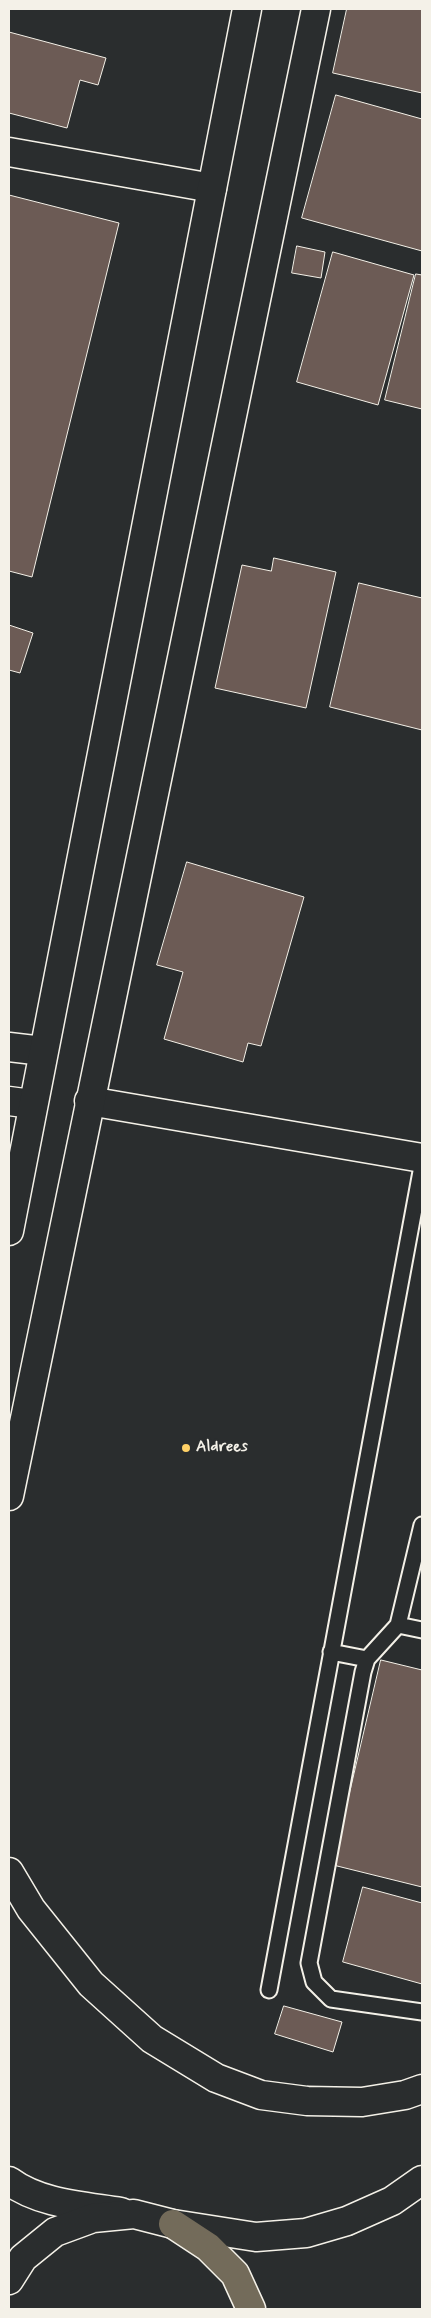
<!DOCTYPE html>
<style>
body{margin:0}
#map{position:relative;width:431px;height:2318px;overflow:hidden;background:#2a2d2e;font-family:Mynerve,sans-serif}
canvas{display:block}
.frame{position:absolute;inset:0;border:10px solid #f4f1e8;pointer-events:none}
</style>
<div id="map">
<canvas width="431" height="2318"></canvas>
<div class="frame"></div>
</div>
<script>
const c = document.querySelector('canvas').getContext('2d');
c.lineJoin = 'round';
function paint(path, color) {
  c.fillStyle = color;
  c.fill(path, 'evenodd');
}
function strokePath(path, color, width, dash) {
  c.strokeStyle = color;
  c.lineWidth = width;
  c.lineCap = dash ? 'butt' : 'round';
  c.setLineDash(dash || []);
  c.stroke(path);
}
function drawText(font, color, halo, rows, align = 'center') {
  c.font = font + ' Mynerve,sans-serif';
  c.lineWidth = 4.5;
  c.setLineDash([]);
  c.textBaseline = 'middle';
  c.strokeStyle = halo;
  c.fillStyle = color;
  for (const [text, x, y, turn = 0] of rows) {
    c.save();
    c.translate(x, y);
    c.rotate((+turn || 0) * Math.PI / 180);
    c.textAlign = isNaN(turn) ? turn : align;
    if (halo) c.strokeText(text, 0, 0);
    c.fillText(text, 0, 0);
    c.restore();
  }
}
const building = new Path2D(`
 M 347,9 L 422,9 L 422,93 L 333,73 Z
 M 9,32 L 106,58 L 98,85 L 80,80 L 67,128 L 9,113 Z
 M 336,95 L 422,119 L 422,251 L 302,218 Z
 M 9,195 L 119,223 L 32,577 L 9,571 Z
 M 297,246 L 325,252 L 321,278 L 292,273 Z
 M 333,252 L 414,275 L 378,405 L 297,382 Z
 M 416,274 L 422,275 L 422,409 L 385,400 Z
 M 274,558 L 336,572 L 306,708 L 215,688 L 242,565 L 271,571 Z
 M 359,583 L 422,598 L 422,730 L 330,707 Z
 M 9,625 L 33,633 L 20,673 L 9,670 Z
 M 187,862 L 304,897 L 261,1046 L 248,1043 L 243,1062 L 164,1039 L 183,972 L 157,965 Z
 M 381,1660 L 422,1670 L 422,1887 L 333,1865 Z
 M 363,1887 L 422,1903 L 422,1984 L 343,1962 Z
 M 284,2006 L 342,2022 L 333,2052 L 275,2034 Z`);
paint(building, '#6c5b55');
strokePath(building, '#f4f1e8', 1);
const service = new Path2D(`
 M 422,1525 L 398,1625 L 422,1630
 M 398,1625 L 367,1659 L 363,1672 L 309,1963 L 314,1982 L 331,1999 L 422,2012
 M 331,1652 L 367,1659
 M 269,1990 L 422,1166`);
const minor = new Path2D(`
 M 9,152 L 212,188
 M 9,1047 L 43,1051
 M 9,1101 L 32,1104
 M 89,1101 L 422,1158`);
const tertiary = new Path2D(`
 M 9,1231 L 247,9
 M 9,1496 L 316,9
 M 9,1872 L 31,1909 L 91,1984 L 152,2039 L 216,2078 L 261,2095 L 307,2101 L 362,2102 L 405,2095 L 422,2089
 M 9,2181 C 40,2204 83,2206 121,2212`);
const secondary = new Path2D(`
 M 9,2280 L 23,2258 L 55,2232 L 93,2218 L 134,2214 L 173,2224 L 256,2237 L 306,2233 L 347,2221 L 392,2201 L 422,2180`);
const motorway = new Path2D(`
 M 173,2224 L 208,2247 L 235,2274 L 251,2309`);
strokePath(service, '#f4f1e8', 19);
strokePath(minor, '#f4f1e8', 31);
strokePath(tertiary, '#f4f1e8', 31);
strokePath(secondary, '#f4f1e8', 31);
strokePath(motorway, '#f4f1e8', 31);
strokePath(service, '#2a2d2e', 15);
strokePath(minor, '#2a2d2e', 28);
strokePath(tertiary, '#2a2d2e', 28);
strokePath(secondary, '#2a2d2e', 28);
strokePath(motorway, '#736b5a', 28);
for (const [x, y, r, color] of [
 [186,1448,5,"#ffd166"]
]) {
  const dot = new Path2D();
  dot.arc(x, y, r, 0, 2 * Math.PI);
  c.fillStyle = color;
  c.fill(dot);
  strokePath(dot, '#2a2d2e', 2);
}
drawText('bold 16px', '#f4f1e8', '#2a2d2e', [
 ["Aldrees",196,1448]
], 'left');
</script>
